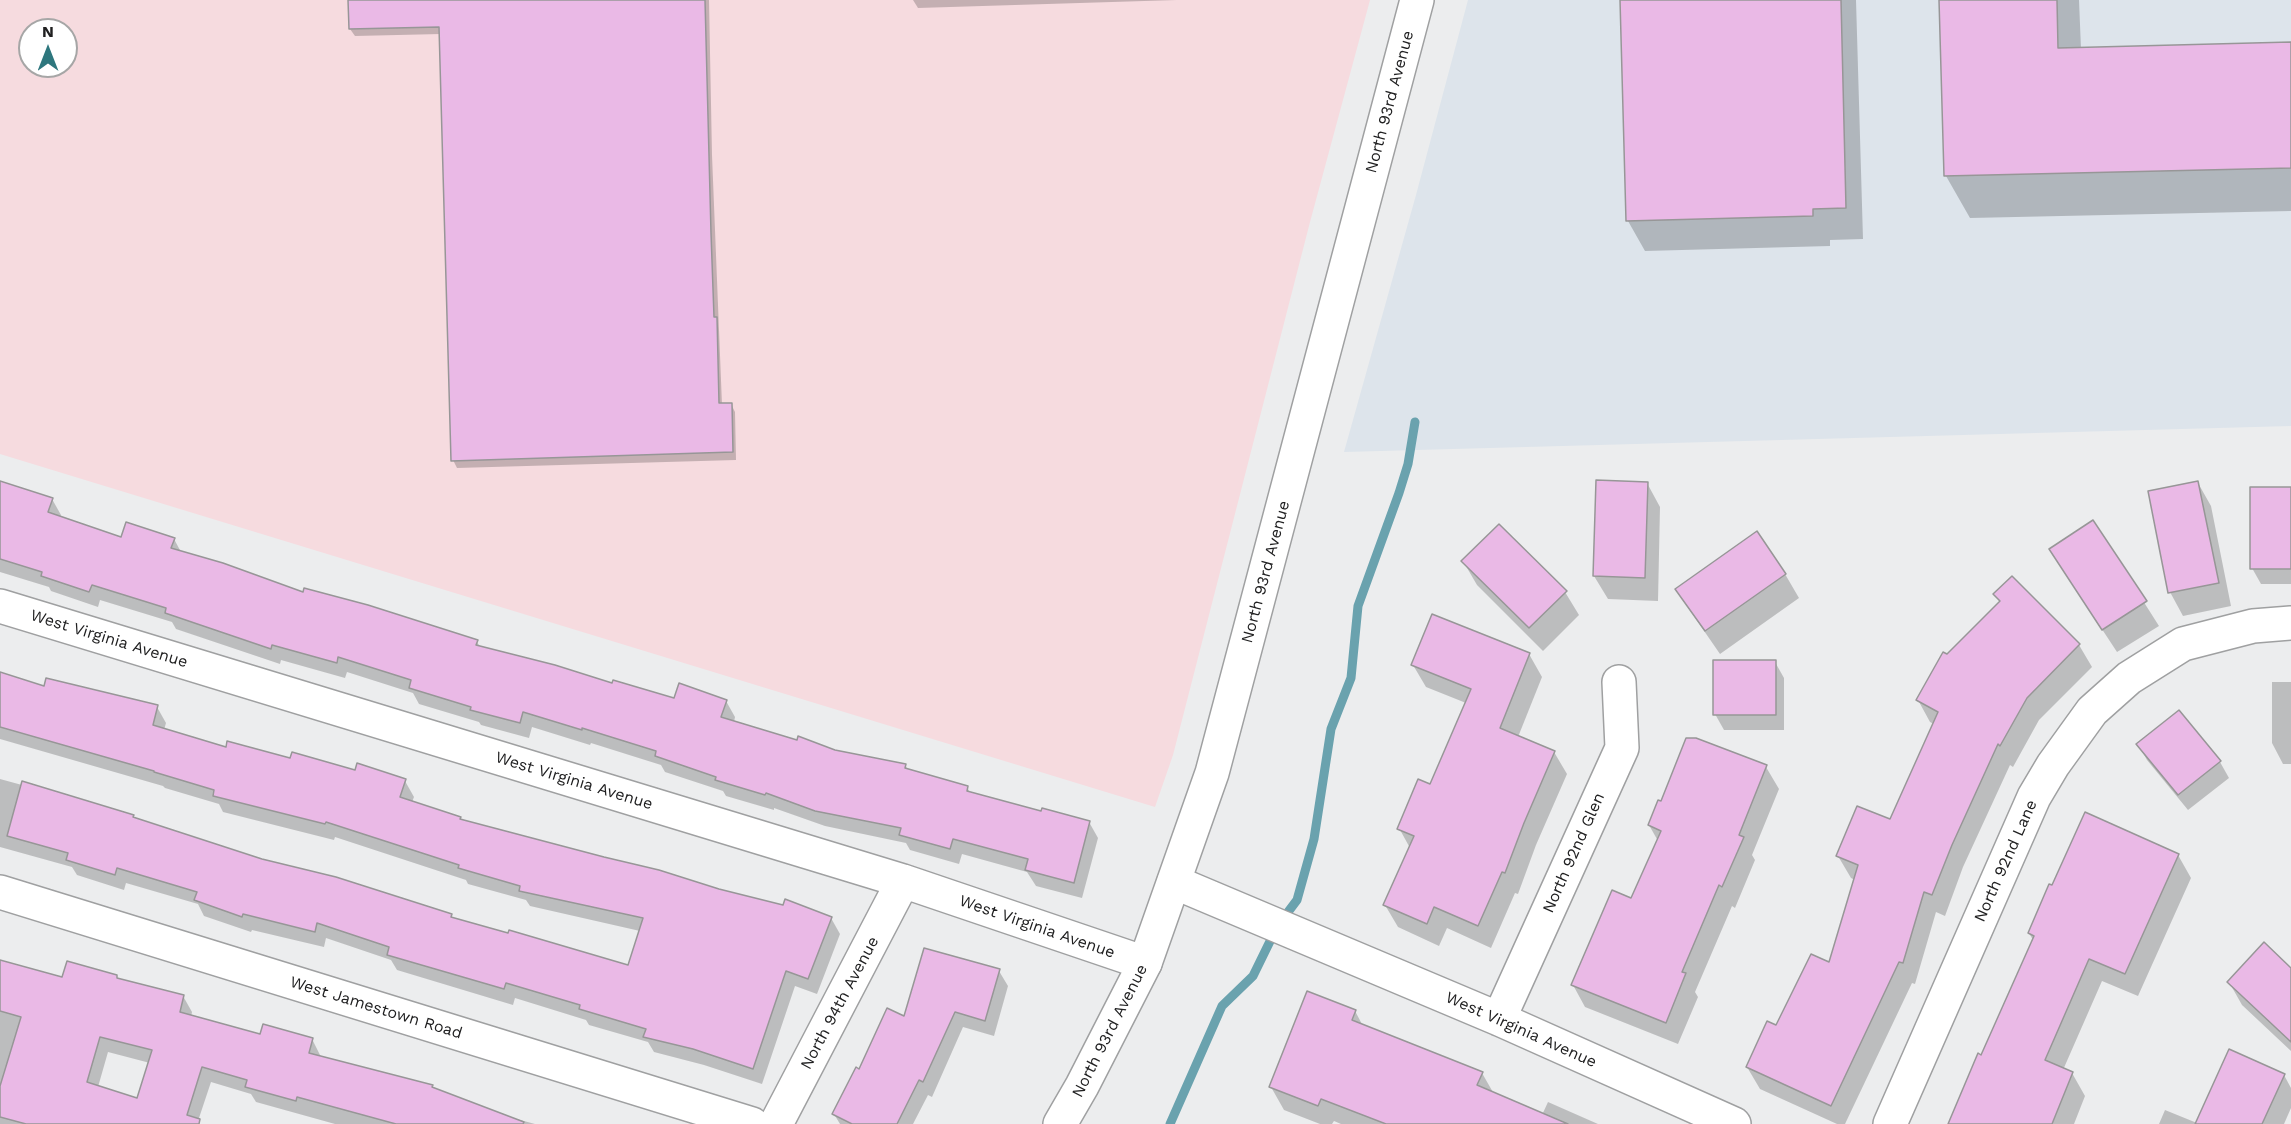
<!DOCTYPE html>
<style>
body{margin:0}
#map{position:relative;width:2291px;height:1124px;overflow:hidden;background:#ecedee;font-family:"Work Sans",sans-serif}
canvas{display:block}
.north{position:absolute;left:18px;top:18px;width:60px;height:60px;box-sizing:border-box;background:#fff;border:2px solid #a6a6a6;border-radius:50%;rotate:0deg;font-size:16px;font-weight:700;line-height:24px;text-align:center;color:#202021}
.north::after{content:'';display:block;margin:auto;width:21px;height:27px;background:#2e777e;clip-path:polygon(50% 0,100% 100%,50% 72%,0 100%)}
</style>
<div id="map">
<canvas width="2291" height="1124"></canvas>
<div class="north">N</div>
</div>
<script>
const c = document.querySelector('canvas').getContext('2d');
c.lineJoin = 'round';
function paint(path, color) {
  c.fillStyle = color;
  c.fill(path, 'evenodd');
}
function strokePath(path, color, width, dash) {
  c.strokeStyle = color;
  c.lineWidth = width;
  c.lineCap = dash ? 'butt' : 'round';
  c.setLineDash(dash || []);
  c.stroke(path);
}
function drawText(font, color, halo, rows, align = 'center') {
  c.font = font + ' "Work Sans",sans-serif';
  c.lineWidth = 5;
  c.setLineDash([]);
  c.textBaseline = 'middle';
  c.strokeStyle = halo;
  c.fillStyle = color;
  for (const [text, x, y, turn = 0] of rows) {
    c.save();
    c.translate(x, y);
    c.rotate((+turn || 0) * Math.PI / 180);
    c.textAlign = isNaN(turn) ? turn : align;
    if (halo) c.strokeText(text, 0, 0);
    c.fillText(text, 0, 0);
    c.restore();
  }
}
paint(new Path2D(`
 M 0,0 L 1370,0 L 1310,222 L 1173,755 L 1155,807 L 0,454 ZM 30,30 L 66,30 L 66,66 L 30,66 Z`), '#f6dbdf');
paint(new Path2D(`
 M 1468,0 L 2291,0 L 2291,426 L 1344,452 L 1416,195 Z`), '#dde4eb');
paint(new Path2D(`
 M 350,0 L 709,0 L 712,155 L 722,405 L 731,404 L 735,412 L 736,460 L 457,468 L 453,460 L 441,34 L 355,36 L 350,29 Z
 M 913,0 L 1177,0 L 918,8 Z
 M 1621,0 L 1856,0 L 1863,239 L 1830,240 L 1830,246 L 1645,251 L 1628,221 Z
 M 1941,0 L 2079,0 L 2081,49 L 2291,43 L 2291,211 L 1970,218 L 1946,176 Z
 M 1647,483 L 1660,507 L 1658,601 L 1608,599 L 1594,576 Z
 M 2198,483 L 2211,506 L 2231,606 L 2183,616 L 2170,592 Z
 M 2291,488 L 2291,584 L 2261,584 L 2252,568 Z
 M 0,499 L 52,499 L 61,515 L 60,518 L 122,539 L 174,539 L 181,552 L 304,594 L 477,642 L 480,647 L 613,685 L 675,700 L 726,701 L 735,717 L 734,722 L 834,751 L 905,765 L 908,770 L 967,787 L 970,793 L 1042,813 L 1089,822 L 1098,838 L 1082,898 L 1036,886 L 1027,872 L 962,854 L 959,864 L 910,850 L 906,843 L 825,826 L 774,808 L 774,810 L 726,796 L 723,791 L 665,772 L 661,765 L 591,743 L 590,745 L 532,727 L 529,738 L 481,725 L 479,722 L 419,704 L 413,693 L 347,672 L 345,678 L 281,660 L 280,664 L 176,629 L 172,622 L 100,600 L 98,607 L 51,591 L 49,587 L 0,572 Z
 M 2093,522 L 2159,626 L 2117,652 L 2065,573 Z
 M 1463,561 L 1565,592 L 1579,615 L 1543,651 L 1477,585 Z
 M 1785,574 L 1799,598 L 1720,654 L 1691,612 L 1677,589 Z
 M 2012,578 L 2079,645 L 2092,667 L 2039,720 L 2013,767 L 2010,765 L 1963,867 L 1945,916 L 1936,912 L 1915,984 L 1912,983 L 1845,1124 L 1837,1124 L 1760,1089 L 1747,1067 L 1777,1027 L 1830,964 L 1855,880 L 1851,878 L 1838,856 L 1891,821 L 1934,724 L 1930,722 L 1918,700 L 1947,656 L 2000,603 L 1995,594 Z
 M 1529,654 L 1542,677 L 1518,737 L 1554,752 L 1567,774 L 1536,845 L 1518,894 L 1515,893 L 1491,948 L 1447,928 L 1439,946 L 1398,927 L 1385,905 L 1410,848 L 1399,828 L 1431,786 L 1466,703 L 1426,687 L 1413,665 Z
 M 1775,662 L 1784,678 L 1784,730 L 1724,730 L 1715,714 Z
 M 0,673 L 45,688 L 157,707 L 166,723 L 164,730 L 227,749 L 405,781 L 414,797 L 412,802 L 460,818 L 462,821 L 719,890 L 831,918 L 840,934 L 817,994 L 795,986 L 762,1084 L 704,1065 L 654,1052 L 648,1042 L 589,1025 L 586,1020 L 515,998 L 513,1005 L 397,970 L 391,960 L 326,938 L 324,947 L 252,930 L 251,932 L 204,916 L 198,904 L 126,883 L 124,890 L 77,875 L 72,867 L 0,847 L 0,779 L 88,803 L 261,861 L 451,915 L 453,919 L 629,966 L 640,931 L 530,906 L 526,900 L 468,884 L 466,880 L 335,837 L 334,840 L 223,812 L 219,804 L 165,788 L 163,786 L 0,739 Z
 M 2272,682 L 2291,682 L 2291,764 L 2283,764 L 2272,743 Z
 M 2179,712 L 2220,762 L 2229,778 L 2188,810 L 2147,760 L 2138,744 Z
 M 1766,767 L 1779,789 L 1752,855 L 1755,860 L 1735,908 L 1732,906 L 1695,992 L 1698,997 L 1678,1044 L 1585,1007 L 1573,985 L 1632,900 L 1658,841 L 1649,825 Z
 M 2178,855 L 2191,878 L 2138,996 L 2102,981 L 2063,1070 L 2072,1073 L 2085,1096 L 2074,1124 L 1949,1124 L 1982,1057 L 2033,940 L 2029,933 Z
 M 0,962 L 63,978 L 116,976 L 118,980 L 183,996 L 192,1012 L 191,1017 L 261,1036 L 312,1039 L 321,1057 L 432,1086 L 433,1089 L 498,1114 L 535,1124 L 335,1124 L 256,1102 L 251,1094 L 211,1082 L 197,1124 L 0,1124 ZM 108,1052 L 150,1063 L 138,1100 L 98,1087 Z
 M 2291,970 L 2291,1051 L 2242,1005 L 2229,982 Z
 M 999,971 L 1008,986 L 994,1036 L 963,1027 L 932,1097 L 928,1095 L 913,1124 L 840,1124 L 834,1114 L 860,1071 L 905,1018 Z
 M 1355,1011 L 1363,1026 L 1482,1073 L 1494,1094 L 1542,1115 L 1548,1102 L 1598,1124 L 1341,1124 L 1334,1121 L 1332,1124 L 1320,1124 L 1284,1110 L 1271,1087 Z
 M 2284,1075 L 2291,1088 L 2291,1108 L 2284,1124 L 2159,1124 L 2165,1110 L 2197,1123 Z`), '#0003');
strokePath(new Path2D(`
 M 1282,920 L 1297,900 L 1314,839 L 1331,729 L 1351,678 L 1358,606 L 1399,493 L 1408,464 L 1415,422
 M 1170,1124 L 1222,1006 L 1253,976 L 1275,931`), '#6aa2ae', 9);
const building = new Path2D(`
 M 348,0 L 705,0 L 711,233 L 714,317 L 717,317 L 719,403 L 732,403 L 733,452 L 451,461 L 439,27 L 349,29 Z
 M 1620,0 L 1841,0 L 1846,208 L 1813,209 L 1813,216 L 1626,221 Z
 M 1939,0 L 2057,0 L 2058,48 L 2291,42 L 2291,168 L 1944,176 Z
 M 1596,480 L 1648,482 L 1645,578 L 1593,576 Z
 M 0,481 L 53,498 L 48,512 L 121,537 L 126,522 L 175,538 L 171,548 L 223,563 L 303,592 L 304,588 L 368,605 L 478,640 L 476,645 L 555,665 L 612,683 L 613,680 L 674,698 L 679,683 L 727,700 L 721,717 L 797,740 L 798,736 L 835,750 L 906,764 L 905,768 L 968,786 L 967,791 L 1041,811 L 1042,808 L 1090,821 L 1074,883 L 1025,870 L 1028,859 L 953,839 L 950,849 L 899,835 L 901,828 L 815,811 L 766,793 L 765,795 L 715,780 L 716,777 L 655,756 L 656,751 L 582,728 L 582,730 L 523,712 L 520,723 L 470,710 L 471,707 L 409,688 L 411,680 L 338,657 L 337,663 L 272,645 L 271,649 L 165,613 L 166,608 L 92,585 L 89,592 L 41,576 L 42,572 L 0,559 Z
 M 2198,481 L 2219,583 L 2168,593 L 2148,491 Z
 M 2250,487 L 2291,487 L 2291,569 L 2250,569 Z
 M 2093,520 L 2147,601 L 2102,630 L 2049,549 Z
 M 1499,524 L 1567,591 L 1529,628 L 1461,561 Z
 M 1757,531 L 1786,574 L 1705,631 L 1675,589 Z
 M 2012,576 L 2080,644 L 2027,698 L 2000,746 L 1998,744 L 1952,845 L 1932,895 L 1924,892 L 1903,963 L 1899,962 L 1831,1106 L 1746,1067 L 1767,1021 L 1776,1025 L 1811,954 L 1829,962 L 1858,865 L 1836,856 L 1857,806 L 1890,819 L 1938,712 L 1916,700 L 1943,652 L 1947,654 L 2000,601 L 1993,594 Z
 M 1432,614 L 1530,653 L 1500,728 L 1555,751 L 1524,823 L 1505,873 L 1502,872 L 1478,926 L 1434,907 L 1427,924 L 1383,905 L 1414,836 L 1397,829 L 1418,779 L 1430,784 L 1471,689 L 1411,665 Z
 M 1713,660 L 1776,660 L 1776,715 L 1713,715 Z
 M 0,672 L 44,686 L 46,678 L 158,705 L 153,725 L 226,747 L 227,741 L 290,758 L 292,752 L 355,770 L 357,763 L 406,779 L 400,797 L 461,817 L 460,819 L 604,857 L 659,870 L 719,889 L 783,905 L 785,899 L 832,917 L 808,979 L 786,971 L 753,1069 L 693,1049 L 643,1037 L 646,1029 L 579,1009 L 580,1005 L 506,983 L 504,989 L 387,955 L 389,947 L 317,923 L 315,932 L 243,914 L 242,917 L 194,900 L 197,892 L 117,868 L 115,875 L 66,860 L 68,853 L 7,836 L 22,781 L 134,815 L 133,817 L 262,859 L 336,877 L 452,914 L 451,917 L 508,933 L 509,930 L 628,965 L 643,918 L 519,891 L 520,886 L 458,868 L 459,865 L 326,822 L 325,824 L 213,796 L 214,790 L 154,772 L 154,771 L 0,727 Z
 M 2179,710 L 2221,761 L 2178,795 L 2136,744 Z
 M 1686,738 L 1696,738 L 1767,765 L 1739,835 L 1744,837 L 1722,887 L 1719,885 L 1682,972 L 1686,973 L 1666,1023 L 1571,985 L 1612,890 L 1631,898 L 1661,831 L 1648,825 L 1658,800 L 1661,801 Z
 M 2085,812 L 2179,854 L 2125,974 L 2089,959 L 2045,1060 L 2073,1072 L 2052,1124 L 1948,1124 L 1978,1053 L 1981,1055 L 2034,936 L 2028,933 L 2049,884 L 2052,885 Z
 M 2264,942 L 2291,968 L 2291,1042 L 2227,982 Z
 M 924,948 L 1000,969 L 985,1021 L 955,1012 L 923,1082 L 919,1080 L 897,1124 L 852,1124 L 832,1114 L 856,1067 L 859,1069 L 887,1008 L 904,1016 Z
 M 0,960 L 62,977 L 67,961 L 117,975 L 117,978 L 184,995 L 180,1012 L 260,1034 L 263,1024 L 313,1038 L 309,1053 L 433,1085 L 432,1087 L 524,1122 L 523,1124 L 396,1124 L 297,1097 L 296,1101 L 245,1087 L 247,1080 L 202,1067 L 187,1115 L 200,1119 L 199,1124 L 26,1124 L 0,1117 L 0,1086 L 21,1017 L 0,1011 ZM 100,1037 L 152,1050 L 137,1098 L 87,1082 Z
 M 1307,991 L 1356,1010 L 1352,1020 L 1483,1072 L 1477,1085 L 1568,1124 L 1386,1124 L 1321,1099 L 1318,1106 L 1269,1087 Z
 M 2229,1049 L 2285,1074 L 2262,1124 L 2195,1124 Z`);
paint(building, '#eab9e6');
strokePath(building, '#979697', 1.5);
const street = new Path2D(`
 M 0,606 L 903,881 L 1145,963
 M 1174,882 L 1499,1019 L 1734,1124
 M 0,892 L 752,1124
 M 1499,1019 L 1622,748 L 1619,682
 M 776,1124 L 903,881
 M 1890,1124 L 2034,797 L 2053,765 L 2092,711 L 2129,678 L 2183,644 L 2253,626 L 2291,623`);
const secondary = new Path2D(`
 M 1060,1124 L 1082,1086 L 1145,963 L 1212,773 L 1417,0`);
strokePath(street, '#9fa0a1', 36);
strokePath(secondary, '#9fa0a1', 36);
strokePath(street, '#fff', 33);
strokePath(secondary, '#fff', 33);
drawText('16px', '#202021', '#fff', [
 ["North 93rd Avenue",1390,102,-75],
 ["North 93rd Avenue",1266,572,-75],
 ["West Virginia Avenue",109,639,17],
 ["West Virginia Avenue",574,781,17],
 ["North 92nd Glen",1574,853,-66],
 ["North 92nd Lane",2006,861,-66],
 ["West Virginia Avenue",1037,927,19],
 ["North 94th Avenue",840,1003,-62],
 ["West Jamestown Road",376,1008,17],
 ["West Virginia Avenue",1521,1030,24],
 ["North 93rd Avenue",1110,1031,-63]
]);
</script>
